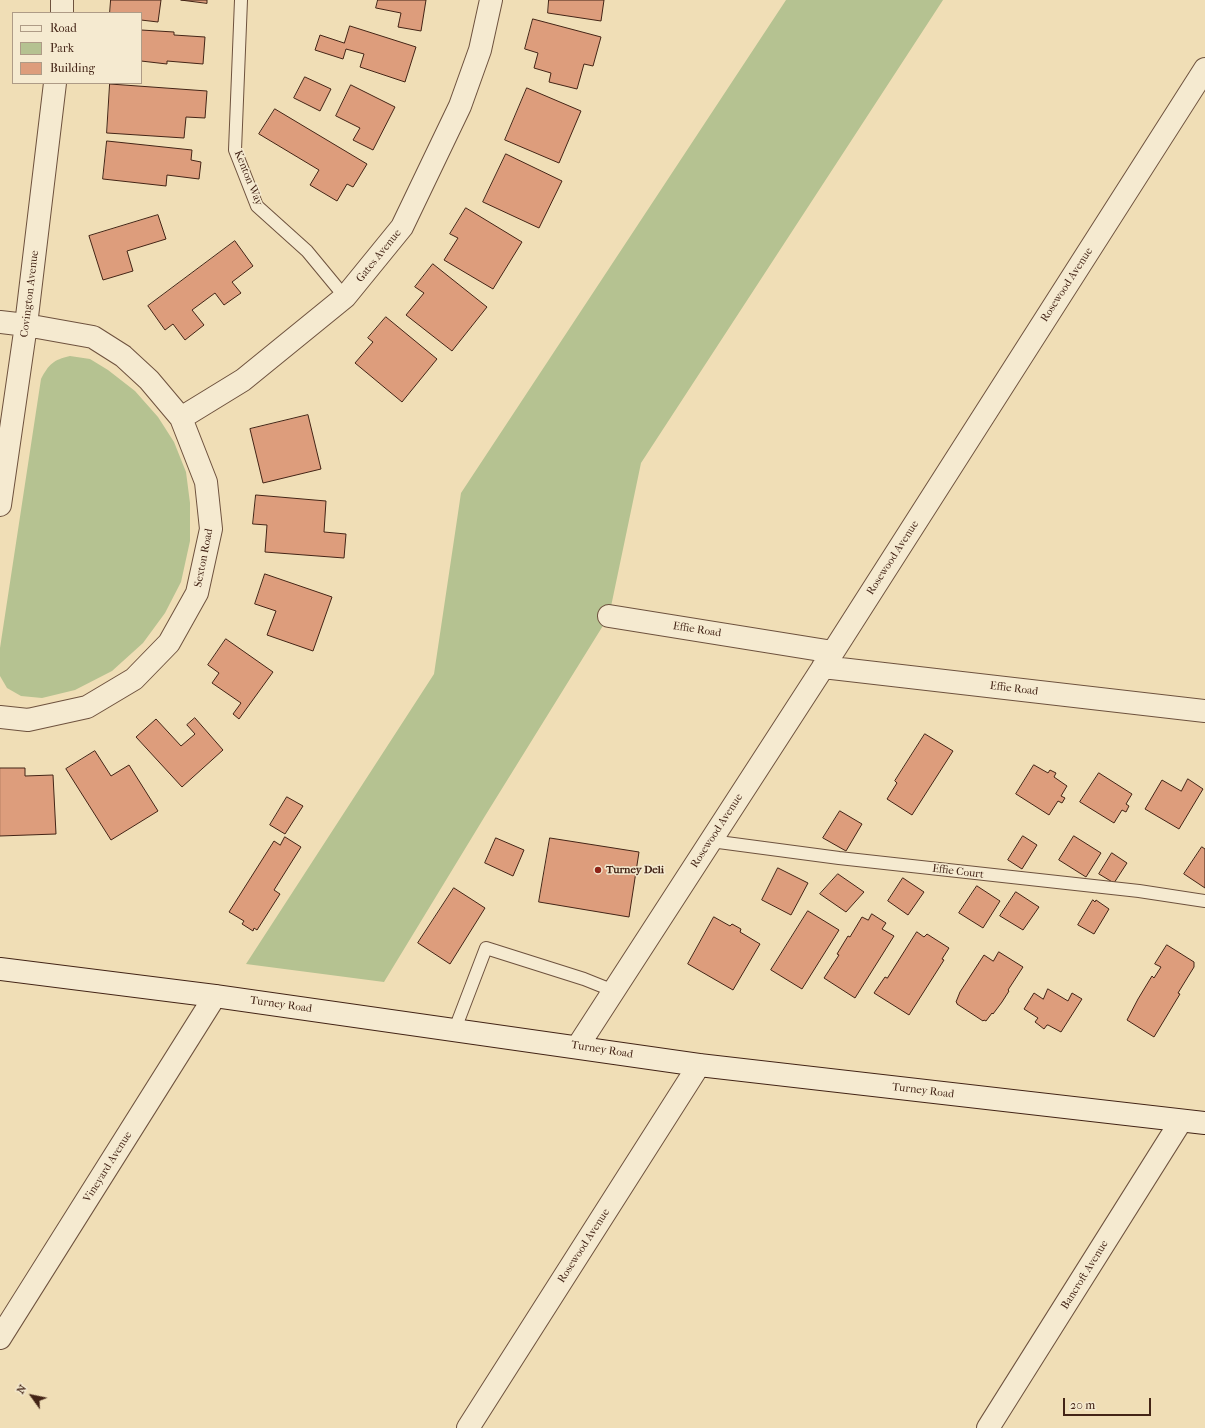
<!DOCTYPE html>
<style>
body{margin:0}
#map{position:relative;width:1205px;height:1428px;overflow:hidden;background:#f0deb6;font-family:"IM FELL French Canon",serif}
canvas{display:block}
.legend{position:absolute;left:12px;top:12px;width:130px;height:72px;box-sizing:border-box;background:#f5ead0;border:1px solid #ae9b86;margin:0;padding:5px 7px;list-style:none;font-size:12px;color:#432416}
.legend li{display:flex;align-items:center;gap:8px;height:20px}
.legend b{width:20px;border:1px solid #ae9b86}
.north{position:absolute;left:12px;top:1376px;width:40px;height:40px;-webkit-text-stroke:3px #f5ead0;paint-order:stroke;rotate:303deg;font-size:11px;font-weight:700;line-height:16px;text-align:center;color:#432416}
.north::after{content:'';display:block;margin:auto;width:14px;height:18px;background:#432416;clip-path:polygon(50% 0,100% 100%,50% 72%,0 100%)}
.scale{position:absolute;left:1063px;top:1398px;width:88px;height:18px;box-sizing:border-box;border:2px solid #432416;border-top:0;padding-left:5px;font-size:12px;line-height:14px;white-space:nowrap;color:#432416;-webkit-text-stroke:3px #f5ead0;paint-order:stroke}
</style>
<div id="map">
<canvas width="1205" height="1428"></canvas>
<ul class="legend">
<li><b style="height:5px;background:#f5ead0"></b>Road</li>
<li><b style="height:11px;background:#b5c291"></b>Park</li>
<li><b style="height:11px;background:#dd9d7c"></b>Building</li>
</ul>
<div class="north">N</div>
<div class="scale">20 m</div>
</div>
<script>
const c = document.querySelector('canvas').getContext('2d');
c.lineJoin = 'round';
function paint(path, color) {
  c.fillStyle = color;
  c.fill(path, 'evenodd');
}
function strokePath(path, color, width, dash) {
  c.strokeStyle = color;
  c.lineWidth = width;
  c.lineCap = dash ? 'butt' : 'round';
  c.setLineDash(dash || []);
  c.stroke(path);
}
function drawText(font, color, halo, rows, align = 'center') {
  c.font = font + ' "IM FELL French Canon",serif';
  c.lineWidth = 3;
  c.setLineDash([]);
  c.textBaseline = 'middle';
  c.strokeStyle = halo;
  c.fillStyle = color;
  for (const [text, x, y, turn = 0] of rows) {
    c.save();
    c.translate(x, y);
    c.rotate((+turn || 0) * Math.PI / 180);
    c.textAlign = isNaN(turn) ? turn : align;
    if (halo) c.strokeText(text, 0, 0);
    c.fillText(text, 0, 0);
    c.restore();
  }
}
paint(new Path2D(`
 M 786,0 L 943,0 L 641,463 L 609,616 L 485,816 L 384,982 L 246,964 L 434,674 L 461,493 Z
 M 70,356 L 90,359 L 108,370 L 135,391 L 158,417 L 174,442 L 186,472 L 190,503 L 190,541 L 181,582 L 165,613 L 143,643 L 112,671 L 75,690 L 42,698 L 21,696 L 7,688 L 0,676 L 0,648 L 41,379 C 49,364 53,360 70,356 Z`), '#b5c291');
const building = new Path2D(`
 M 111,0 L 161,0 L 158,22 L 141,20 L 141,13 L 110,13 Z
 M 181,0 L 207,0 L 207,3 Z
 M 378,0 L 426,0 L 421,31 L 398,27 L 401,13 L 376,8 Z
 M 549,0 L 604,0 L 601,21 L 548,13 Z
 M 533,19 L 601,37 L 593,66 L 584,64 L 577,89 L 549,82 L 551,73 L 534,68 L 538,53 L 525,49 Z
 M 350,26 L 416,47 L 405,82 L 360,67 L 364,54 L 346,49 L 343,59 L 315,50 L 320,35 L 344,43 Z
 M 141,30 L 174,32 L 174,35 L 205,37 L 203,64 L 167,61 L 167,64 L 141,61 L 141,64 Z
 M 305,77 L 331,89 L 320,111 L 294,98 Z
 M 110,84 L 207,91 L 205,118 L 186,117 L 184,138 L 107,133 Z
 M 351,85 L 395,107 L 373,150 L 353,140 L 360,128 L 336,116 Z
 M 527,88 L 581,111 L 559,163 L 505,140 Z
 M 275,109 L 367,164 L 353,187 L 347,184 L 337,201 L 310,185 L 319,170 L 259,134 Z
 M 107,141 L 192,150 L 191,160 L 201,162 L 199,179 L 167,175 L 166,186 L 103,179 Z
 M 506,154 L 562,181 L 539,228 L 483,202 Z
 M 466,208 L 522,242 L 493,289 L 444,260 L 458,238 L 450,234 Z
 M 158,215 L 166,239 L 127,251 L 133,271 L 103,280 L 89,236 Z
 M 235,241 L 253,266 L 232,282 L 241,293 L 224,305 L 215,293 L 192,310 L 204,325 L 185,340 L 173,324 L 165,330 L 148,306 Z
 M 433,264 L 487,307 L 452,351 L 406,315 L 424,293 L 415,287 Z
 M 386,317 L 437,359 L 402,402 L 355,363 L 373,342 L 368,338 Z
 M 308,415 L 321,469 L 263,483 L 250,429 Z
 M 256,495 L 326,501 L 324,532 L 346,534 L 344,558 L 265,552 L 267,525 L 253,524 Z
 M 265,574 L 332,597 L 313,651 L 267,635 L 276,611 L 255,604 Z
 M 226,639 L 273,672 L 239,719 L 233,714 L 241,703 L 212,683 L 219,673 L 208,665 Z
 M 195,718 L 223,750 L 182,787 L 136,737 L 156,719 L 181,746 L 195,734 L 187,725 Z
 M 925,734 L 953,751 L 912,815 L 887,799 L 897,783 L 895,781 Z
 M 95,751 L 111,776 L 129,765 L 158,811 L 111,840 L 66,769 Z
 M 1034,765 L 1048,773 L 1050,770 L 1056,773 L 1054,777 L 1067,786 L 1061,796 L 1065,798 L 1062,803 L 1058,801 L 1049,815 L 1016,794 Z
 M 0,768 L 25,768 L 25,776 L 53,775 L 56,834 L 0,836 Z
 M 1099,773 L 1132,794 L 1126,804 L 1129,806 L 1126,812 L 1122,810 L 1114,823 L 1080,802 Z
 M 1188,779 L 1203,789 L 1179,829 L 1145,809 L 1162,780 L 1181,791 Z
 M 287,797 L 303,806 L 285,834 L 270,825 Z
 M 840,811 L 862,824 L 846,851 L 823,838 Z
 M 1023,836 L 1037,845 L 1022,869 L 1008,860 Z
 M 1074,836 L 1101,853 L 1086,877 L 1059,860 Z
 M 285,837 L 301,847 L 274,890 L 280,894 L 257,930 L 254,928 L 253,931 L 242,924 L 244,921 L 229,912 L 274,841 L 280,845 Z
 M 496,838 L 524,850 L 513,876 L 485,863 Z
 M 550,838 L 639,852 L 629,917 L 539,902 Z
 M 1202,847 L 1205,849 L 1205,888 L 1184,874 Z
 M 1112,853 L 1127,863 L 1114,883 L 1099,874 Z
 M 778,868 L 808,883 L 791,915 L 762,900 Z
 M 838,874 L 864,892 L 846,912 L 820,894 Z
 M 903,878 L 924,892 L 908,915 L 888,901 Z
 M 977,886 L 1000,901 L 983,928 L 959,913 Z
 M 454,888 L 485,908 L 450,964 L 418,943 Z
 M 1016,892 L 1039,907 L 1023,930 L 1000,916 Z
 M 1093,900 L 1095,902 L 1096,900 L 1109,909 L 1094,934 L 1078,925 Z
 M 808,911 L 839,930 L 802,989 L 771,970 Z
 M 872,914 L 886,923 L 882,929 L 894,936 L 855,998 L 824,978 L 839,955 L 837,954 L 848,936 L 850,937 L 862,917 L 868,920 Z
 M 714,917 L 730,926 L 732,924 L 741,929 L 740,932 L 760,944 L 733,990 L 688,964 Z
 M 917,932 L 924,937 L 927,934 L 949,948 L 942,959 L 944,960 L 909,1015 L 874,993 L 885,977 L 887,978 Z
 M 1167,945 L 1194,962 L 1194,967 L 1178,993 L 1180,994 L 1154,1037 L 1127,1020 L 1138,999 L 1152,976 L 1154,978 L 1161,967 L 1155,964 Z
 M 999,952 L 1023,967 L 1008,990 L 1009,991 L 1002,1002 L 993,1014 L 992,1013 L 986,1021 L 984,1020 L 983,1021 L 957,1004 L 957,1003 L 956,1002 L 960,992 L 984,955 L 993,961 Z
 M 1048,989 L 1068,1001 L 1072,993 L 1082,999 L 1061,1032 L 1048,1025 L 1047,1025 L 1044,1029 L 1035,1022 L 1038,1018 L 1024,1009 L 1034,993 L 1043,999 Z`);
paint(building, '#dd9d7c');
strokePath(building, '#432416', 1);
const lane = new Path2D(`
 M 241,0 L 235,150 L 257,206 L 307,251 L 345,297
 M 711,841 L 839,858 L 1139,891 L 1205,901
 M 455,1029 L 486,948 L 584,979 L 614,991`);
const street = new Path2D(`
 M 62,13 L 62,0
 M 0,322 L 26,325 L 93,337 L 123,356 L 149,380 L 181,418 L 206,482 L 211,529 L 197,593 L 169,643 L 134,679 L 87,707 L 28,720 L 0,717
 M 181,418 L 243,380 L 345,297 L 402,227 L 460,106 L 480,50 L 491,0
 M 0,505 L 26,325 L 55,83
 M 609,616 L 833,652
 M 823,667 L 1205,711
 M 578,1046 L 833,652 L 1205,69
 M 0,1338 L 215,996
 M 468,1428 L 699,1065
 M 988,1428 L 1181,1121`);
const secondary = new Path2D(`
 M 0,969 L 215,996 L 699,1065 L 1205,1123`);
strokePath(lane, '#6e523e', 14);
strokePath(street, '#6e523e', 24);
strokePath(secondary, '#432416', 24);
strokePath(lane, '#f5ead0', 12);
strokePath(street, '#f5ead0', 22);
strokePath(secondary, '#f5ead0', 22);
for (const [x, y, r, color] of [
 [598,870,4,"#8f2418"]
]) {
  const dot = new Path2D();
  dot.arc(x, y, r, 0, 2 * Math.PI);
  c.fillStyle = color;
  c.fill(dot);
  strokePath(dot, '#f5ead0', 1.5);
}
drawText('11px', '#432416', '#f5ead0', [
 ["Kenton Way",248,178,68],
 ["Gates Avenue",379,256,-51],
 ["Rosewood Avenue",1067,285,-57],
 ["Covington Avenue",30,294,-83],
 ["Sexton Road",204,558,-79],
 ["Rosewood Avenue",893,558,-57],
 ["Effie Road",697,630,9],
 ["Effie Road",1014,689,7],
 ["Rosewood Avenue",717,831,-57],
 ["Effie Court",958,872,7],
 ["Turney Road",281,1005,8],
 ["Turney Road",602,1050,9],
 ["Turney Road",923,1091,7],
 ["Vineyard Avenue",108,1167,-58],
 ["Rosewood Avenue",584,1246,-57],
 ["Bancroft Avenue",1085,1275,-58]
]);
drawText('bold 11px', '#432416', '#f5ead0', [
 ["Turney Deli",606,870]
], 'left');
</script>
